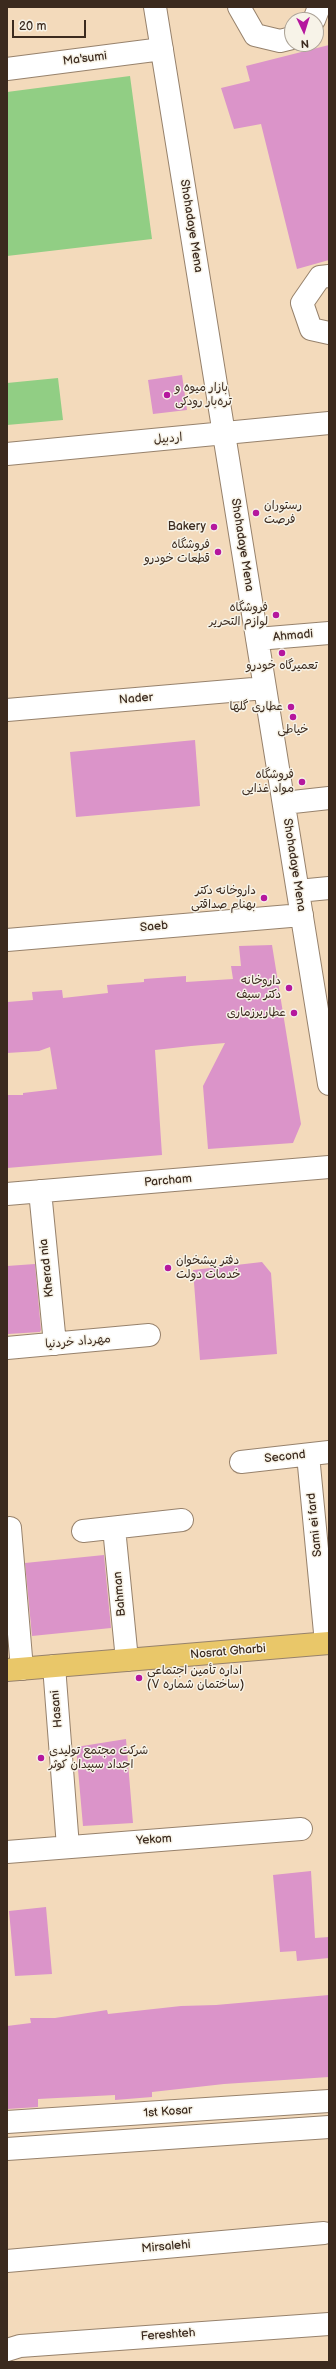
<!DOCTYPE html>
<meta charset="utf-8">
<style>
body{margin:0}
#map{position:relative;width:336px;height:2369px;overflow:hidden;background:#f3dabb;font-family:"Balsamiq Sans",sans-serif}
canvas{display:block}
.frame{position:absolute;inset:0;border:8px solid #3b2a1e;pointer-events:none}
.north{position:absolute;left:284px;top:12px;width:40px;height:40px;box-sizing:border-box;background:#f7f3e8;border:1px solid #aca397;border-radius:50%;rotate:176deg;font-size:11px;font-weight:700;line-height:16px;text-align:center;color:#3b2a1e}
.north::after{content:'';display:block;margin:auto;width:14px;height:18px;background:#b5179e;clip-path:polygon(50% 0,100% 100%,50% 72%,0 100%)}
.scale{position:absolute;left:12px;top:20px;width:74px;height:18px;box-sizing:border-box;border:2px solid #3b2a1e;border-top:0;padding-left:5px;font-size:12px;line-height:14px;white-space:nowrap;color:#3b2a1e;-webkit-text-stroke:3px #f7f3e8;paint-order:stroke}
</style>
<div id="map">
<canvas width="336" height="2369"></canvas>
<div class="frame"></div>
<div class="north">N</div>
<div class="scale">20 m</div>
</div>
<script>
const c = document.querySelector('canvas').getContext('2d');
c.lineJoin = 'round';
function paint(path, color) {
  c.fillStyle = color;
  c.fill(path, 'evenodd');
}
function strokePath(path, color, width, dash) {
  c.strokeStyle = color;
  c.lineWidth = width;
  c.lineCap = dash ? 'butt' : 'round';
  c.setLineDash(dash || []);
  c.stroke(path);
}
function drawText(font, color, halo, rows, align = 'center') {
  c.font = font + ' "Balsamiq Sans","Playpen Sans Arabic",sans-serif';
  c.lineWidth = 3;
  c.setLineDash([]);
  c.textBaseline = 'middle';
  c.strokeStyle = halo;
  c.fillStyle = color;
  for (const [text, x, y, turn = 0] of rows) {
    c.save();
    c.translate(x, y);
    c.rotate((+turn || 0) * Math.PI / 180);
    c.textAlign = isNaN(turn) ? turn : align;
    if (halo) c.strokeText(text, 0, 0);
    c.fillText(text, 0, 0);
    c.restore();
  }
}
paint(new Path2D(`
 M 130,76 L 152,239 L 7,256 L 7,92 Z
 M 58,378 L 63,420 L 7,425 L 7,383 Z`), '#91ce84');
paint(new Path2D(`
 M 329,45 L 329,260 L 297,269 L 261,124 L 234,129 L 221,88 L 250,81 L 246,66 Z
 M 182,375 L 187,410 L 153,414 L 148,380 Z
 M 195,740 L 200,806 L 76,817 L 70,752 Z
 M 272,945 L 301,1124 L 293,1143 L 208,1149 L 203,1086 L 225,1043 L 191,1046 L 155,1050 L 162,1155 L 7,1168 L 7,1095 L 23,1095 L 23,1093 L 57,1089 L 50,1047 L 39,1051 L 7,1053 L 7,1002 L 33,1000 L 32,992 L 62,990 L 63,998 L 108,993 L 107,985 L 144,982 L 144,979 L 186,976 L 186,982 L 233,979 L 231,966 L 241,966 L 239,946 Z
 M 262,1262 L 271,1273 L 277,1354 L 200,1360 L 193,1270 Z
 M 35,1264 L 41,1330 L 40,1332 L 8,1334 L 7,1266 Z
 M 104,1555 L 111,1628 L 32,1636 L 25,1563 Z
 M 126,1739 L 133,1823 L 83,1826 L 76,1747 Z
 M 311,1871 L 315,1938 L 329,1937 L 329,1958 L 297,1961 L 296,1951 L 280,1952 L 273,1875 Z
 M 46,1907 L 52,1974 L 15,1976 L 9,1911 Z
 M 329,1995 L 329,2077 L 224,2084 L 152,2092 L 152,2097 L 115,2100 L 115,2095 L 38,2099 L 38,2107 L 7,2109 L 7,2026 L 31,2023 L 30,2018 L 55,2018 L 107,2010 L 108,2014 L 181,2006 L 216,2005 Z`), '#db94c9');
const minor = new Path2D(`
 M 155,7 L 329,1084
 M 239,7 L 255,35 L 280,41 L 292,38
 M 314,20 L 319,7
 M 7,69 L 162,49
 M 329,276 L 320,277 L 302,303 L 311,329 L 329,333
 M 7,454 L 329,423
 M 257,639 L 329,633
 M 7,710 L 265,688
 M 284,803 L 329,798
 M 298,891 L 329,888
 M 7,940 L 302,915
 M 40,1191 L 55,1344
 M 7,1194 L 329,1167
 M 7,1348 L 149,1335
 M 308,1455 L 326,1643
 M 241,1462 L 329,1452
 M 10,1528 L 22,1669
 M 114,1528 L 127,1660
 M 83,1531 L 182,1520
 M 54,1666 L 68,1847
 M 7,1852 L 301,1829
 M 7,2122 L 329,2101
 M 7,2149 L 329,2127
 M 7,2261 L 324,2233
 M 7,2350 L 20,2346 L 329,2324`);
const major = new Path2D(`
 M 7,1670 L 329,1643`);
strokePath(minor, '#97826c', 24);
strokePath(major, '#97826c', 24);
strokePath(minor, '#fff', 22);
strokePath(major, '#e9c769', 22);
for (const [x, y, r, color] of [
 [167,395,4,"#b5179e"],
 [256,513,4,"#b5179e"],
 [214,527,4,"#b5179e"],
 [218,552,4,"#b5179e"],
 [276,615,4,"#b5179e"],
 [282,653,4,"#b5179e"],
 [291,707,4,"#b5179e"],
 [293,717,4,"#b5179e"],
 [302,782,4,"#b5179e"],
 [264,898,4,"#b5179e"],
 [289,988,4,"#b5179e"],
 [294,1013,4,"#b5179e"],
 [168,1268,4,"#b5179e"],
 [139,1678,4,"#b5179e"],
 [41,1758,4,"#b5179e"]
]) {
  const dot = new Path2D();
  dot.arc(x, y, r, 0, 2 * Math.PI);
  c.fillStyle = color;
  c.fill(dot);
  strokePath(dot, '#f7f3e8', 1.5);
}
drawText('12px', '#3b2a1e', '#f7f3e8', [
 ["Ma'sumi",85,59,-7],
 ["Shohadaye Mena",191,226,81],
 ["اردبیل",168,439,-5],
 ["Shohadaye Mena",242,545,81],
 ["Ahmadi",293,636,-5],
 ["Nader",136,699,-5],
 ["Shohadaye Mena",294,865,81],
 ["Saeb",154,927,-5],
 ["Parcham",168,1181,-5],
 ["Kherad nia",47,1268,-96],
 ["مهرداد خردنیا",78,1342,-5],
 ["Second",285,1457,-6],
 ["Sami ei fard",315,1525,-96],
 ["Bahman",120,1594,-95],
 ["Nosrat Gharbi",228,1652,-5],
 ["Hasani",57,1709,-95],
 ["Yekom",154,1840,-4],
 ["1st Kosar",168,2112,-4],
 ["Mirsalehi",166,2247,-5],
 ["Fereshteh",168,2335,-4]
]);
drawText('12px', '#3b2a1e', '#f7f3e8', [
 ["بازار میوه و",175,388,"left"],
 ["تره‌بار رودکی",175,402,"left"],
 ["رستوران",264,506,"left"],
 ["فرصت",264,520,"left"],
 ["Bakery",206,527],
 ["فروشگاه",210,545],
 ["قطعات خودرو",210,559],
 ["فروشگاه",268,608],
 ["لوازم التحریر",268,622],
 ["تعمیرگاه خودرو",282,666,"center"],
 ["عطاری گلها",283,707],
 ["خیاطی",293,730,"center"],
 ["فروشگاه",294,775],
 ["مواد غذایی",294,789],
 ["داروخانه دکتر",256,891],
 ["بهنام صداقتی",256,905],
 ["داروخانه",281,981],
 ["دکتر سیف",281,995],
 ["عطاریرزماری",286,1013],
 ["دفتر پیشخوان",176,1261,"left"],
 ["خدمات دولت",176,1275,"left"],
 ["اداره تأمین اجتماعی",147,1671,"left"],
 ["(ساختمان شماره ۷)",147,1685,"left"],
 ["شرکت مجتمع تولیدی",49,1751,"left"],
 ["اجداد سپیدان کوثر",49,1765,"left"]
], 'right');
</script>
